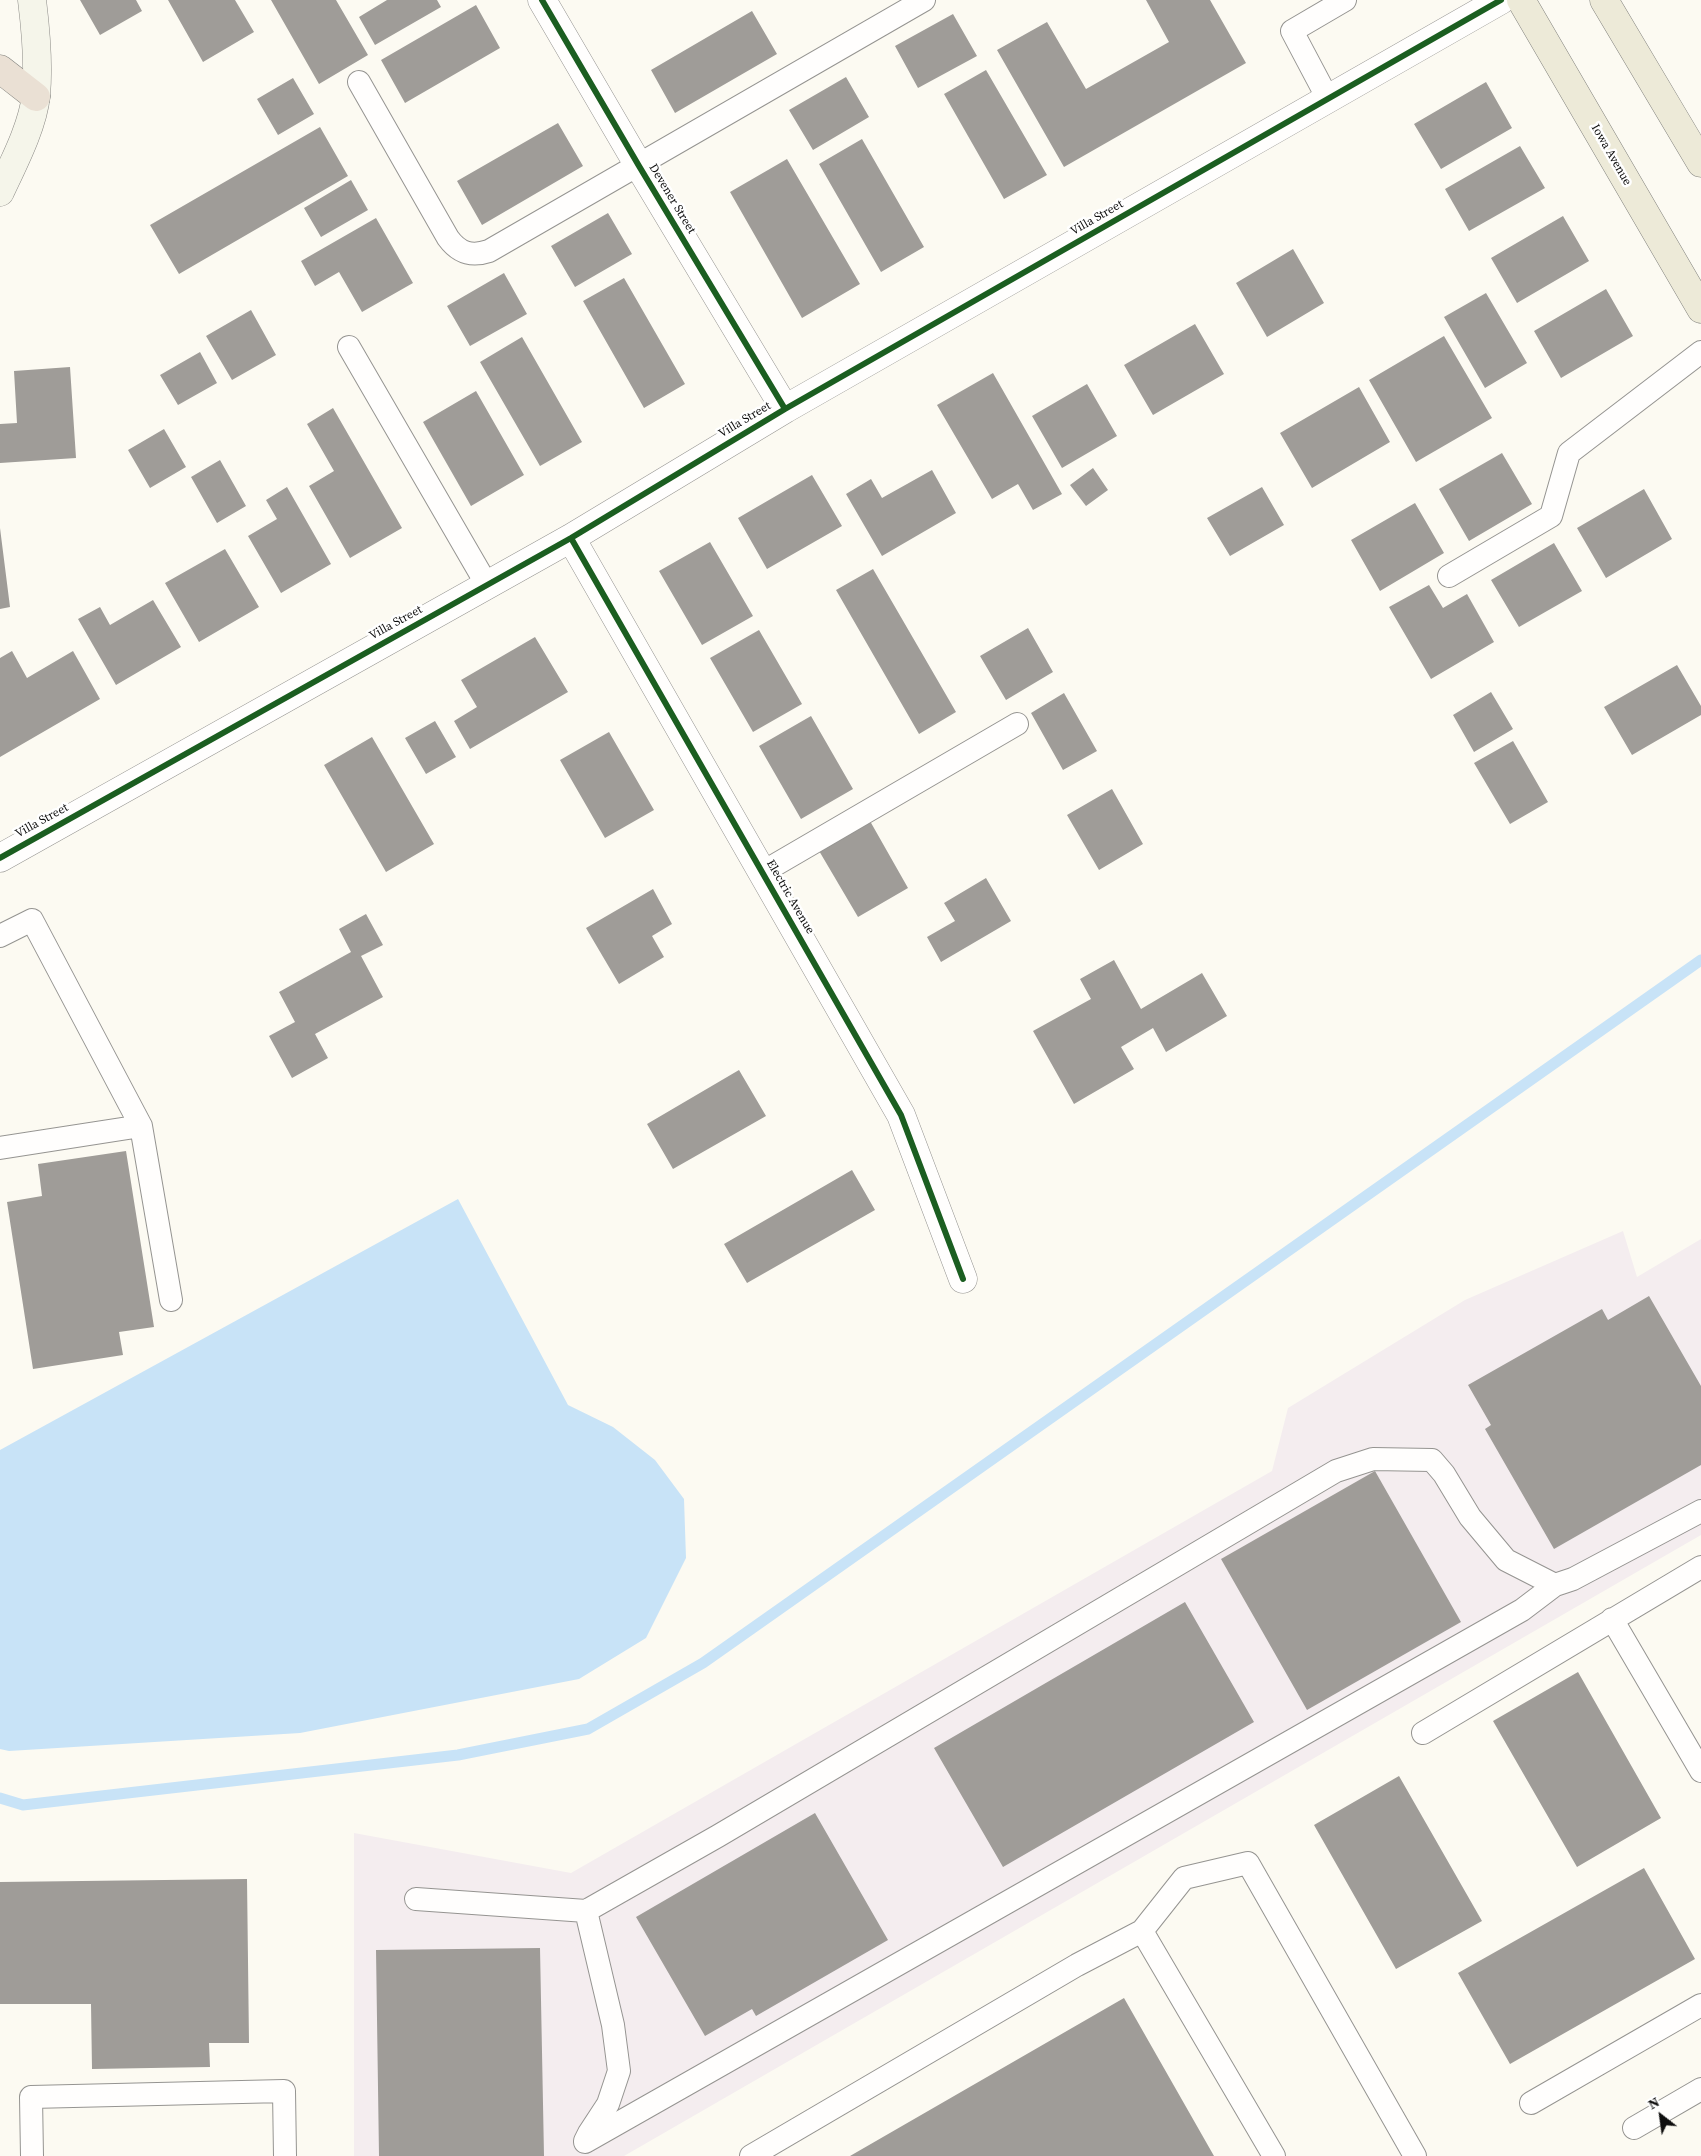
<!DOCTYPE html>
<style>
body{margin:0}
#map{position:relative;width:1701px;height:2156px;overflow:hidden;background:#fcfaf2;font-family:"Source Serif 4",serif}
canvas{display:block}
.north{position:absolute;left:1636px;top:2091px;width:50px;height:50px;-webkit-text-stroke:4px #fff;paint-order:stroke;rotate:330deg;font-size:14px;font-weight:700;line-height:20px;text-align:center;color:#0e0e0e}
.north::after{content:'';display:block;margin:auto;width:18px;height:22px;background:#0e0e0e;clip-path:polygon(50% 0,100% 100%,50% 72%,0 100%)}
</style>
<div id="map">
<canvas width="1701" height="2156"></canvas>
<div class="north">N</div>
</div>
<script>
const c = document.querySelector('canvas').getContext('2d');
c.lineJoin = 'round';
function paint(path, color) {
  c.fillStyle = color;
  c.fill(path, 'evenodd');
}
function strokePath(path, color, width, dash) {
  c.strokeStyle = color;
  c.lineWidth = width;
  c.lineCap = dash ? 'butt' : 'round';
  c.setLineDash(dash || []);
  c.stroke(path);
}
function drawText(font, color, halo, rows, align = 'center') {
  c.font = font + ' "Source Serif 4",serif';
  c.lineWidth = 5;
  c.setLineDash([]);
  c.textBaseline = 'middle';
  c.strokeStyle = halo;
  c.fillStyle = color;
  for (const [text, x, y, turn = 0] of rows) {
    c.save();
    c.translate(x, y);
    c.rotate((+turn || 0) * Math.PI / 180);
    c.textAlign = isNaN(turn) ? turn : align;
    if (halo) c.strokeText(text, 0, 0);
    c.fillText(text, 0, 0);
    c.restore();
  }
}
paint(new Path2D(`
 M 1623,1231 L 1637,1277 L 1701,1239 L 1701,1535 L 624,2156 L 354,2156 L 354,1833 L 571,1873 L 1272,1471 L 1288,1408 L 1465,1300 Z`), '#f4edef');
paint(new Path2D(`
 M 458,1199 L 568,1405 L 613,1427 L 655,1460 L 684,1499 L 686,1558 L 646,1638 L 579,1679 L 300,1733 L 9,1751 L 0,1749 L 0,1450 Z`), '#c8e3f7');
strokePath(new Path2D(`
 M 0,1798 L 23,1805 L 458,1755 L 588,1729 L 703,1663 L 1701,960`), '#c8e3f7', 11);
paint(new Path2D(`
 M 80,0 L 136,0 L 142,11 L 100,35 Z
 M 168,0 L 235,0 L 254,32 L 203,62 Z
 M 271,0 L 336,0 L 368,55 L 319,84 Z
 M 387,0 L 437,0 L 441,7 L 375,45 L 359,17 Z
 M 1146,0 L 1210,0 L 1246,63 L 1064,167 L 997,50 L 1047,22 L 1086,89 L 1169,42 Z
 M 476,5 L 500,48 L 405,103 L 381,60 Z
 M 752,11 L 777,54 L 675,113 L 651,70 Z
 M 953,14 L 977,56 L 918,88 L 895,46 Z
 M 986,70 L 1047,175 L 1004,199 L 944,94 Z
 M 846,77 L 869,117 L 813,150 L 789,110 Z
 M 293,78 L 314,114 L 278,135 L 257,99 Z
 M 1486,82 L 1512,128 L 1441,169 L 1414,124 Z
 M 558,123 L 583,166 L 482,225 L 457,181 Z
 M 320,127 L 348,176 L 179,274 L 150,225 Z
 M 862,139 L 924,247 L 881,272 L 819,164 Z
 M 1520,146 L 1545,188 L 1469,231 L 1445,189 Z
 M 787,159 L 860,284 L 802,318 L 730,192 Z
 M 351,180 L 368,210 L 321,237 L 304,208 Z
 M 608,213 L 632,254 L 575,287 L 551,246 Z
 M 1563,216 L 1589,261 L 1517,303 L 1491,258 Z
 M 376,218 L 413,283 L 362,312 L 339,272 L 315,286 L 301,261 Z
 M 1293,249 L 1324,303 L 1267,337 L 1236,283 Z
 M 504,273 L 527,314 L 470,346 L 447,306 Z
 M 624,278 L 685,384 L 644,408 L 583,301 Z
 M 1606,289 L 1633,336 L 1561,378 L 1534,331 Z
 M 1486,293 L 1527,363 L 1485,388 L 1444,317 Z
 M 251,310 L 276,355 L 232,380 L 206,336 Z
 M 1195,324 L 1224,374 L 1153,415 L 1124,365 Z
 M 1444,336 L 1492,418 L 1416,462 L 1369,380 Z
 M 522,337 L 582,442 L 540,466 L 480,362 Z
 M 200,352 L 217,383 L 178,405 L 160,375 Z
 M 70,367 L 76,458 L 0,463 L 0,424 L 17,423 L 14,371 Z
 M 993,373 L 1062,494 L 1033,510 L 1018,484 L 992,499 L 937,405 Z
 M 1087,384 L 1117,436 L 1062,468 L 1032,416 Z
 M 1359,387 L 1390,442 L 1312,488 L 1280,433 Z
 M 476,391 L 524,475 L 471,506 L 423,422 Z
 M 333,408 L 402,528 L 350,558 L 309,486 L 334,471 L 307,424 Z
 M 164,429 L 186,467 L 150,488 L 128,450 Z
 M 1502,453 L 1532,504 L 1469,541 L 1439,489 Z
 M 220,460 L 246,506 L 217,523 L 191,477 Z
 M 1093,468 L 1108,490 L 1086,506 L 1070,485 Z
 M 932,470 L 956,513 L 882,556 L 846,494 L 871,479 L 882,498 Z
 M 812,475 L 842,526 L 767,569 L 738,518 Z
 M 287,487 L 331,564 L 281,593 L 248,536 L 277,519 L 266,500 Z
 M 1262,487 L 1284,525 L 1230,556 L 1207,518 Z
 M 1644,489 L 1672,539 L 1606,578 L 1577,528 Z
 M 1415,503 L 1444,553 L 1380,591 L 1351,540 Z
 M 0,528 L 10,607 L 0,609 Z
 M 710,542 L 753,616 L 702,645 L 659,571 Z
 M 1554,543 L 1582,591 L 1519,627 L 1491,580 Z
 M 225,549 L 259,607 L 199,642 L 165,583 Z
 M 873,569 L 956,712 L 919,734 L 836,590 Z
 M 1429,585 L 1443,608 L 1467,594 L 1494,642 L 1431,679 L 1389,607 Z
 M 153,600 L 181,647 L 116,685 L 78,619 L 100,607 L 110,625 Z
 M 1028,628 L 1053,672 L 1006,700 L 980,656 Z
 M 759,630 L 802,704 L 753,732 L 710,658 Z
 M 535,637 L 568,692 L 470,749 L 454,721 L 477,707 L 461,680 Z
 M 12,651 L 27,678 L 73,651 L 100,699 L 0,757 L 0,658 Z
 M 1677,665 L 1701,706 L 1701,715 L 1632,755 L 1604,707 Z
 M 1491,692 L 1513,729 L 1474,752 L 1453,715 Z
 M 1064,693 L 1097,751 L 1063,770 L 1031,713 Z
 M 811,716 L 853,789 L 801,819 L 759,746 Z
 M 435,721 L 456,757 L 426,774 L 405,738 Z
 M 609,732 L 654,810 L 605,838 L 560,760 Z
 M 372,737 L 434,844 L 386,872 L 324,765 Z
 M 1513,741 L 1548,802 L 1510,824 L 1474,763 Z
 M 1112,789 L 1143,844 L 1099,870 L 1067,815 Z
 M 866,814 L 908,888 L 858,917 L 815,844 Z
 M 986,878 L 1011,921 L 941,962 L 927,937 L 955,921 L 944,903 Z
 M 653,889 L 672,924 L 652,936 L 664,957 L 619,984 L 586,928 Z
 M 366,914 L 383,945 L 361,956 L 383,997 L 315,1034 L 328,1058 L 292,1078 L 269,1036 L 295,1022 L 279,992 L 351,952 L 339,929 Z
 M 1114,960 L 1141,1009 L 1202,973 L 1227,1016 L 1166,1052 L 1153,1028 L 1121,1047 L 1134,1069 L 1074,1104 L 1033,1031 L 1091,999 L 1080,979 Z
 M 739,1070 L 766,1116 L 673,1169 L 647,1124 Z
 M 126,1151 L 154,1327 L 119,1332 L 123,1355 L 33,1369 L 7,1202 L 42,1196 L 38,1164 Z
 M 852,1170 L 875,1210 L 747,1283 L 724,1244 Z
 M 1649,1296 L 1701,1386 L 1701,1465 L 1554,1549 L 1485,1429 L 1491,1425 L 1468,1385 L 1602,1309 L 1608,1320 Z
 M 1375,1471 L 1461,1622 L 1307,1710 L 1221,1559 Z
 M 1185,1602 L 1254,1722 L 1003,1867 L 934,1748 Z
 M 1578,1672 L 1661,1818 L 1577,1867 L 1493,1721 Z
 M 1399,1776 L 1482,1921 L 1396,1969 L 1314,1825 Z
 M 815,1813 L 888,1940 L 756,2016 L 752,2009 L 705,2036 L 636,1917 Z
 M 1644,1868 L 1695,1959 L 1510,2064 L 1458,1973 Z
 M 247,1879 L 249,2043 L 209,2043 L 210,2067 L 92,2069 L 91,2004 L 0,2004 L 0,1882 Z
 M 540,1948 L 544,2156 L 379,2156 L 376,1950 Z
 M 1124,1998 L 1214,2156 L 850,2156 Z`), '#9f9c98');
const lane = new Path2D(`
 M 359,82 L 448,238 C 459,253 471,257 489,251 L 924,0
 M 1328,99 L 1292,31 L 1345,0
 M 349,347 L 487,585
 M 1449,576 L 1551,516 L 1569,453 L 1701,352
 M 763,872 L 1017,724
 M 0,936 L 32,920 L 141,1126 L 171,1300
 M 0,1148 L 141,1126
 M 1612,1619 L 1701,1771
 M 1423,1733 L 1701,1567
 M 416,1899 L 586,1911 L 718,1836 L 1336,1471 L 1373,1459 L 1432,1460 L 1444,1474 L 1470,1517 L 1506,1560 L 1555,1585 L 1573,1579 L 1701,1511
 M 1142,1931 L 1184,1878 L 1248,1863 L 1415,2156
 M 1531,2103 L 1701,2005
 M 1634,2128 L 1701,2089
 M 585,2141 L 589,2133 L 608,2104 L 619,2071 L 613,2025 L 586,1911
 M 585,2142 L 1522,1610 L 1555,1585
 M 32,2156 L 31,2097 L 284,2091 L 285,2156
 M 751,2156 L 1077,1965 L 1142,1931 L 1274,2156`);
const street = new Path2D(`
 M 542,0 L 639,166 L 785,409
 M 571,538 L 901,1115 L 963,1279
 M 0,858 L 571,538 L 785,409 L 1501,0`);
const secondary = new Path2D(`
 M 0,192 C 13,164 33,126 36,95 C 39,64 36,32 32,0`);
const primary = new Path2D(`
 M 1521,0 L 1701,309
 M 1604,0 L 1701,163`);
const highway = new Path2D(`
 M 0,69 L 36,97`);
strokePath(lane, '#959491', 24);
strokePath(street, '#959491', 29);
strokePath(secondary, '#8c8b87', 29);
strokePath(primary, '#82827e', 29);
strokePath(highway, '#82827e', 29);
strokePath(lane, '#fffefd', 22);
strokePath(street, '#fffefd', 28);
strokePath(secondary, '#f5f5ea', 28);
strokePath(primary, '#edead8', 28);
strokePath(highway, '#eae0d4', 28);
strokePath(new Path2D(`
 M 542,0 L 639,166 L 785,409
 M 571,538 L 901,1115 L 963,1279
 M 0,858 L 571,538 L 785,409 L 1501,0`), '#1b5e20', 6);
drawText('12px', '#0e0e0e', '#fff', [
 ["Iowa Avenue",1611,155,60],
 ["Devener Street",672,199,59],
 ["Villa Street",1097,218,-30],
 ["Villa Street",745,420,-31],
 ["Villa Street",396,623,-29],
 ["Villa Street",42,821,-29],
 ["Electric Avenue",790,897,60]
]);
</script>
